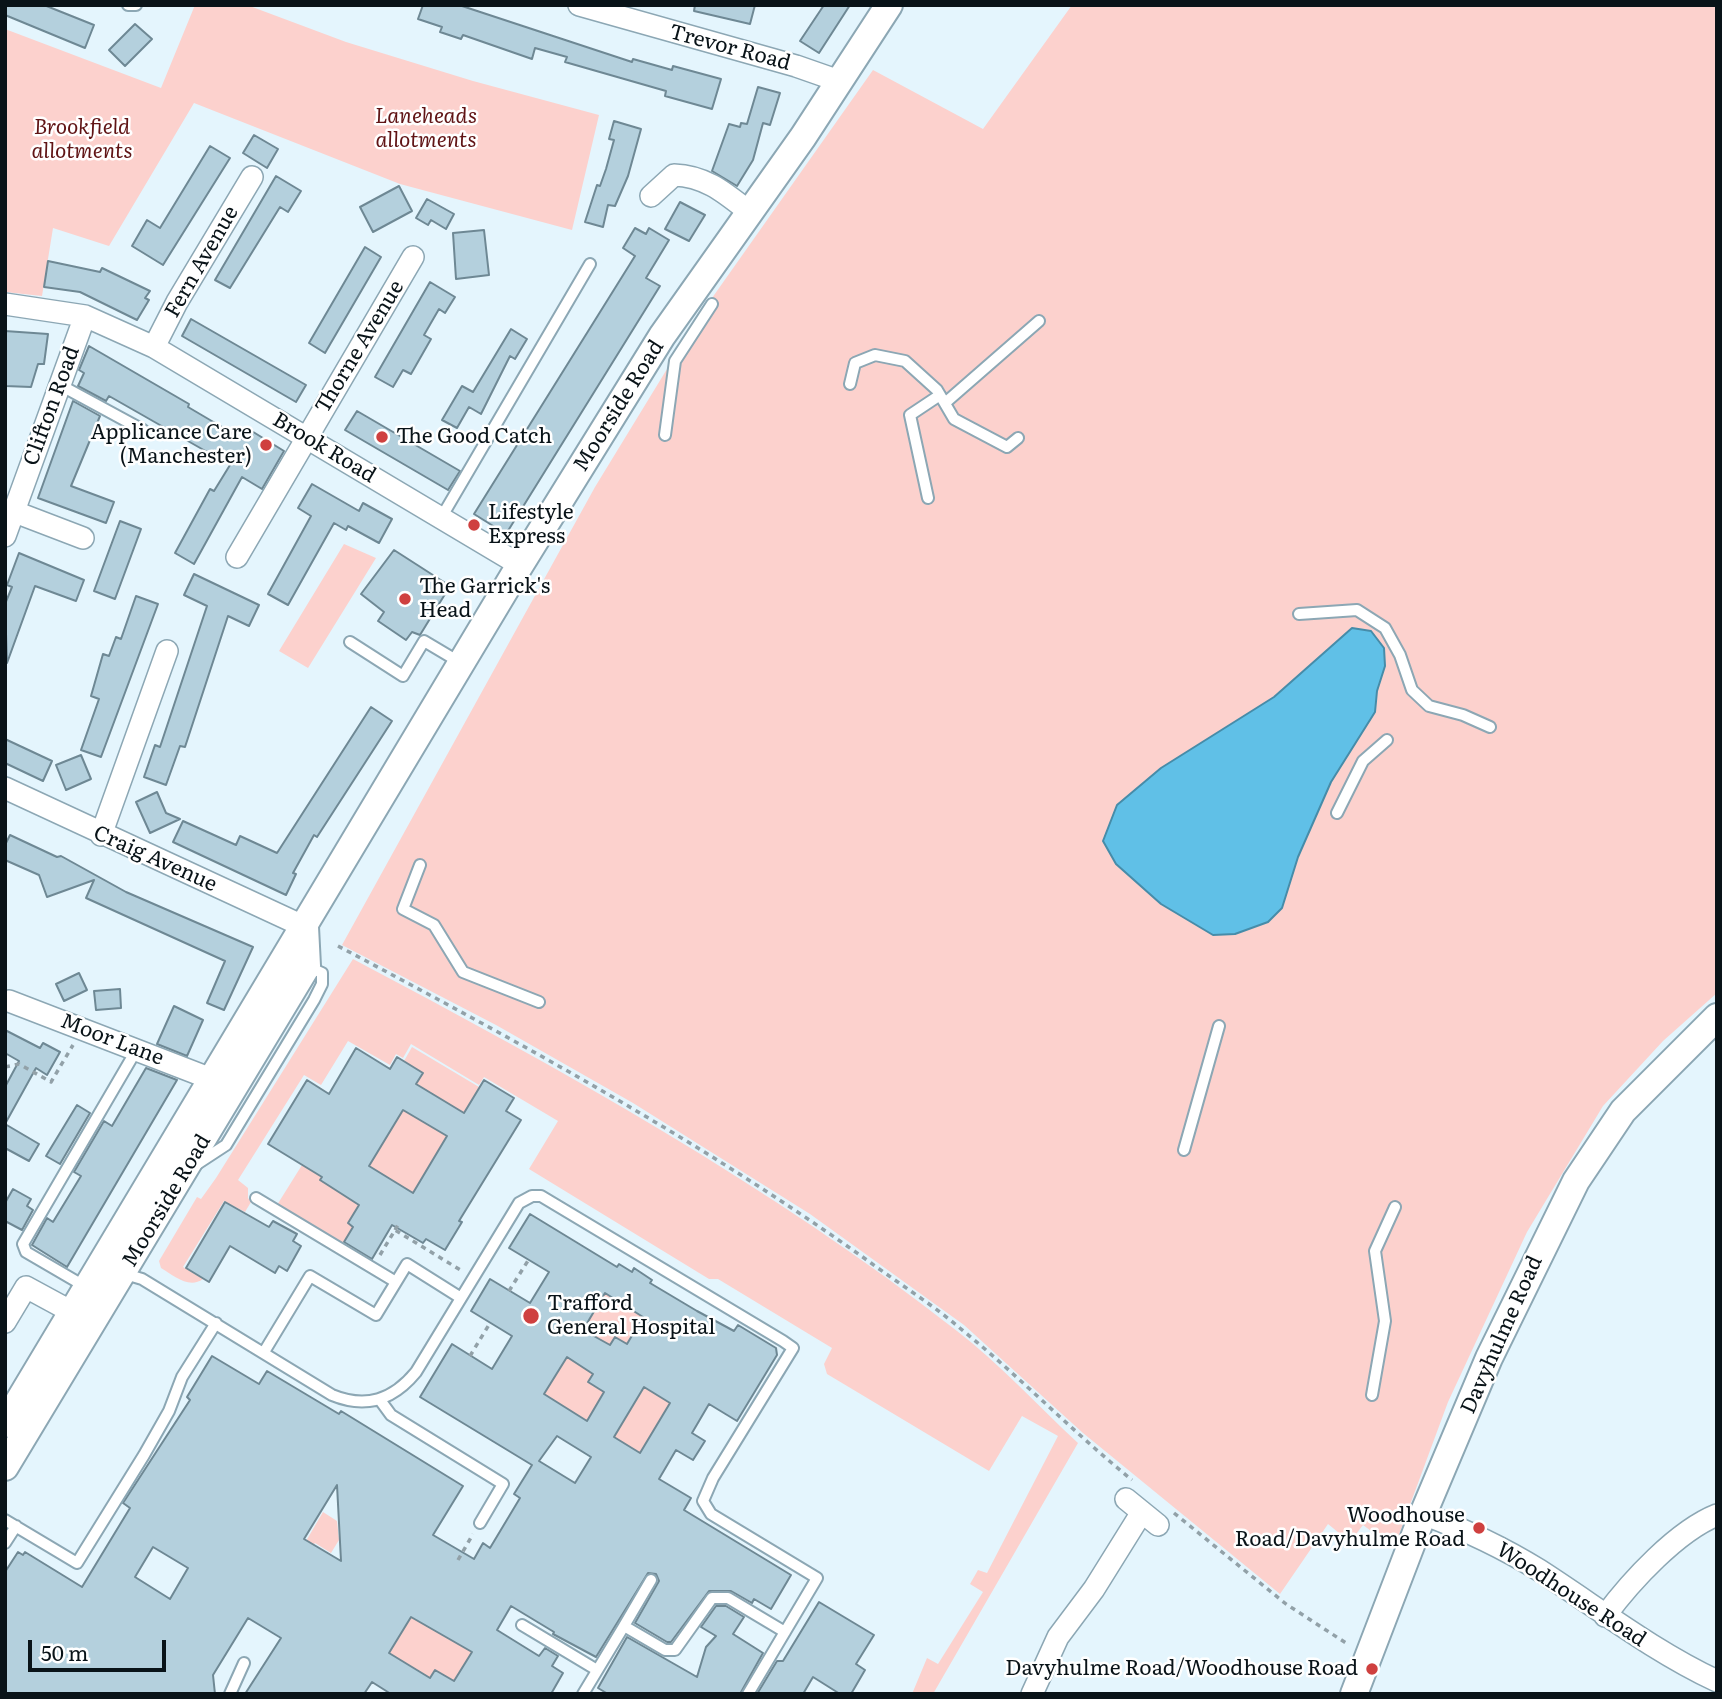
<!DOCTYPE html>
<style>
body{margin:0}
#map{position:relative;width:1722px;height:1699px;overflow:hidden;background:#e4f5fd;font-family:Literata,serif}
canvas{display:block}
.frame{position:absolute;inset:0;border:7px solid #091318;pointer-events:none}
.scale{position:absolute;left:28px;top:1640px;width:138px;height:32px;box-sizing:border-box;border:4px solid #091318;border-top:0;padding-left:9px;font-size:21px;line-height:24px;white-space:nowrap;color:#091318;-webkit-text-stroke:5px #fff;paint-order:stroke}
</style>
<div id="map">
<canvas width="1722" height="1699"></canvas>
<div class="frame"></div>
<div class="scale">50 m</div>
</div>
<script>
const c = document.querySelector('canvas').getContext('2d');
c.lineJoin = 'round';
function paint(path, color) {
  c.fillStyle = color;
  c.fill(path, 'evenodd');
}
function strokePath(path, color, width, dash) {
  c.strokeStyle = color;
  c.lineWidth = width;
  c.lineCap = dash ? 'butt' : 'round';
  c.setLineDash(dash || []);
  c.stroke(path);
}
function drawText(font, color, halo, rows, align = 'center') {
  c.font = font + ' Literata,serif';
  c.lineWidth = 5;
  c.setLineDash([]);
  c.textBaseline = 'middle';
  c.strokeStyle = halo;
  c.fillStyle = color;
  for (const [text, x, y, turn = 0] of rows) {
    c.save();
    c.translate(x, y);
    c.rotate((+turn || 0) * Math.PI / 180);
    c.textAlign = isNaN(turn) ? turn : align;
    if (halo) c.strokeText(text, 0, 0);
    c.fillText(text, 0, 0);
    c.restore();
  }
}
paint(new Path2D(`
 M 195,5 L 247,5 L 346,42 L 473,81 L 599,115 L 572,230 L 400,184 L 194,103 L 109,246 L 53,228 L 42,296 L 5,292 L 5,29 L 161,88 Z
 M 1072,5 L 1717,5 L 1717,993 L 1663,1041 L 1603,1106 L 1527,1232 L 1448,1402 L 1394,1548 L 1363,1525 L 1350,1542 L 1328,1524 L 1280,1594 L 1083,1433 L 964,1325 L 810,1214 L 633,1103 L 496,1025 L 342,945 L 595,487 L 700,315 L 873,70 L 983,129 Z
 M 344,544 L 376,558 L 308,668 L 279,651 Z
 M 353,959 C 561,1069 771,1185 957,1331 C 1000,1364 1038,1406 1078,1443 L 933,1694 L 912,1694 L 927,1658 L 938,1664 L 983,1592 L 970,1584 L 978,1570 L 987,1573 L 1058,1436 L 1022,1416 L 989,1471 L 827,1374 L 824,1364 L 832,1348 L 718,1279 L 709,1279 L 529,1169 L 558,1121 L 484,1077 L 479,1085 L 411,1044 L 403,1058 L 396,1054 L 390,1065 L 348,1041 L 321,1085 L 304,1075 L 238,1180 L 248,1188 L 248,1198 L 251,1202 L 245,1212 L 224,1201 L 183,1267 L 203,1279 C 189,1289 174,1276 161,1268 L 159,1261 L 197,1197 L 201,1199 L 216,1178 Z
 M 412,1047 L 479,1087 L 464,1113 L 416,1084 L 423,1073 L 404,1061 Z
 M 401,1108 L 449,1138 L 415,1194 L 366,1165 L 380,1148 Z
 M 302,1165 L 322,1177 L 320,1180 L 343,1190 L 341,1194 L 358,1204 L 368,1203 L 354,1214 L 348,1223 L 353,1227 L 343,1243 L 277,1205 Z
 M 609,1287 L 617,1301 L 651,1317 L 641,1335 L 634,1332 L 627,1344 L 615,1337 L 610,1345 L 582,1331 Z
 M 570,1351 L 578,1364 L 593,1374 L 589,1383 L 618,1400 L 596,1406 L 590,1415 L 599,1420 L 594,1428 L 543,1396 Z
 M 649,1380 L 664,1389 L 660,1397 L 666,1401 L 674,1396 L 640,1453 L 608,1447 Z
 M 323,1512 L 337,1521 L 339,1540 L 331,1553 L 315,1543 L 302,1564 L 295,1560 Z
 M 411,1617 L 472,1652 L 451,1686 L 448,1678 L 436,1670 L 429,1680 L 388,1656 Z`), '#fcd1cd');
const water = new Path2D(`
 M 1352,628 L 1371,631 L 1384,648 L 1385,666 L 1377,691 L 1375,712 L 1331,782 L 1298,857 L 1282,908 L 1268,922 L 1235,934 L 1213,935 L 1161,904 L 1116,864 L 1103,841 L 1117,805 L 1161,768 L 1274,697 Z`);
paint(water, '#60c0e7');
strokePath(water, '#468ca9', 2);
const building = new Path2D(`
 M 5,5 L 44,5 L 94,25 L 85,48 L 5,15 Z
 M 423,5 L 459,5 L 632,62 L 633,59 L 672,70 L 673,66 L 721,79 L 712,109 L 665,96 L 666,91 L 565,62 L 567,57 L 535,48 L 532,59 L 463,35 L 461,39 L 440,32 L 442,27 L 418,19 Z
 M 695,5 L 755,5 L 750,24 L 694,11 Z
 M 824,5 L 850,5 L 819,53 L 800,41 Z
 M 135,24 L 152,39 L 125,66 L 109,50 Z
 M 758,87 L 780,93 L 770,125 L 763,123 L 753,160 L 737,186 L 712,171 L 729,124 L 740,127 L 741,123 L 747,124 Z
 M 614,121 L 641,129 L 628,176 L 615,206 L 608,205 L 603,227 L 585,222 L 597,185 L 600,186 L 606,169 L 614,140 L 609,139 Z
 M 254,135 L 278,149 L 267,168 L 243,153 Z
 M 210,146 L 230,158 L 163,265 L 132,246 L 147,220 L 160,228 Z
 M 276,176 L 301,191 L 288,212 L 280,207 L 230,288 L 215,280 Z
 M 399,186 L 412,211 L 373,232 L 360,207 Z
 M 427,199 L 454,214 L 446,229 L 431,220 L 428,225 L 416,218 Z
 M 680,202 L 705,215 L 689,241 L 665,229 Z
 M 635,228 L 646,234 L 649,228 L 669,240 L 646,278 L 660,286 L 506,534 L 474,514 L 635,256 L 623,248 Z
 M 484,230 L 489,275 L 456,279 L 453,233 Z
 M 365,247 L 381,257 L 325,353 L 309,343 Z
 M 48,261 L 100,272 L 102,268 L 150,291 L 145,298 L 149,300 L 137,320 L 80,292 L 44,287 Z
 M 430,282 L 455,297 L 445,313 L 439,309 L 424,335 L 431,339 L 411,374 L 403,370 L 393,387 L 375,377 Z
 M 191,319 L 306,385 L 296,402 L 182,336 Z
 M 511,329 L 527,339 L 515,359 L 510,356 L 481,414 L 469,407 L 457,428 L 442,420 L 462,386 L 473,392 Z
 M 5,331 L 48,334 L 44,364 L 38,364 L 31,387 L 5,386 Z
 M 89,346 L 189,404 L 188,407 L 244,440 L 250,430 L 284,451 L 262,489 L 242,477 L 194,564 L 175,553 L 210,489 L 214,491 L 230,465 L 109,396 L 106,401 L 78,386 L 84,373 L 79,370 Z
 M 73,401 L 100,416 L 71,486 L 114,502 L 106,523 L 38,498 Z
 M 357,411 L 460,471 L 448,490 L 345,430 Z
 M 312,484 L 359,511 L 363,503 L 392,519 L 379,543 L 348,526 L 346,530 L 334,523 L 288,605 L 268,594 L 311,516 L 298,508 Z
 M 120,521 L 141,529 L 115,599 L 94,591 Z
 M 394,550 L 450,586 L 420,635 L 412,632 L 406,640 L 378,621 L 384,612 L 361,594 Z
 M 19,553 L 84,580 L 76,601 L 35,586 L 7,663 L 5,604 L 12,587 L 7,585 Z
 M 194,574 L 259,605 L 249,626 L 228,616 L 185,747 L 180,746 L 166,785 L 144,777 L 155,745 L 160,747 L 207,606 L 184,595 Z
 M 136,596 L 158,604 L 101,757 L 81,750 L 99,699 L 91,696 L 103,654 L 109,656 L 116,637 L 121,639 Z
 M 371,707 L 392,721 L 317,837 L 314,835 L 293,873 L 296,874 L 286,895 L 173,842 L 183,821 L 236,845 L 240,836 L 277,853 Z
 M 5,739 L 52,761 L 43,781 L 5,763 Z
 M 81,755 L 91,779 L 66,790 L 56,765 Z
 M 157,792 L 166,813 L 180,819 L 150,833 L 136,802 Z
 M 10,835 L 57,857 L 61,856 L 126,892 L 253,947 L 224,1010 L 207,1003 L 225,961 L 86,898 L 94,880 L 47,897 L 39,875 L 5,860 L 5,845 Z
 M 79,973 L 87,990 L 64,1001 L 56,984 Z
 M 120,989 L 121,1008 L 96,1010 L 94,991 Z
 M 174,1006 L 203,1020 L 187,1056 L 157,1044 Z
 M 5,1030 L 40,1048 L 43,1043 L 60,1052 L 47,1075 L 36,1068 L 5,1124 L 39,1144 L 29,1161 L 5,1148 L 5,1087 L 19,1061 L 5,1053 Z
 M 356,1048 L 390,1069 L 397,1057 L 423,1073 L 416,1084 L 464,1113 L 484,1080 L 514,1098 L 506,1111 L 521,1120 L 459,1221 L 462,1222 L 445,1250 L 426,1239 L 423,1243 L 392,1225 L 372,1259 L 344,1242 L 353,1227 L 348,1223 L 359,1205 L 320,1180 L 322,1177 L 268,1144 L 307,1080 L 329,1094 ZM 403,1110 L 447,1136 L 413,1193 L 369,1166 Z
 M 146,1068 L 177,1080 L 67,1267 L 32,1245 L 47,1218 L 53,1222 L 81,1176 L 74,1172 L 104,1121 L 112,1126 Z
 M 77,1105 L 90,1113 L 60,1164 L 46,1156 Z
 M 13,1189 L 31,1199 L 27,1206 L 33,1210 L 22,1230 L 5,1221 L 5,1203 Z
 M 225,1202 L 269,1227 L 273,1221 L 297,1234 L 293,1241 L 301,1246 L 287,1271 L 279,1266 L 275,1273 L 230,1246 L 209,1282 L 186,1268 Z
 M 530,1214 L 617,1267 L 619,1264 L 632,1272 L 634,1268 L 652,1280 L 650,1283 L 697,1311 L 734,1331 L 738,1325 L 776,1348 L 777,1355 L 737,1421 L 709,1404 L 692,1433 L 705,1441 L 693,1460 L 676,1450 L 659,1479 L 691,1498 L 684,1510 L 791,1575 L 771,1609 L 754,1599 L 752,1603 L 731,1591 L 709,1591 L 671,1642 L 667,1642 L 635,1623 L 659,1581 L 656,1574 L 648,1573 L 596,1657 L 553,1634 L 554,1632 L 511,1606 L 497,1630 L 539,1656 L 545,1648 L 558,1656 L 552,1666 L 563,1673 L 551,1694 L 391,1694 L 372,1682 L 364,1694 L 245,1694 L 281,1638 L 248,1618 L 213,1675 L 215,1694 L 5,1694 L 5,1572 L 18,1552 L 23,1555 L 25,1552 L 82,1587 L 130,1508 L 123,1503 L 190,1400 L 187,1397 L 212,1356 L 259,1384 L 267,1371 L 339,1414 L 341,1411 L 463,1486 L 433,1535 L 474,1559 L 483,1543 L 490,1548 L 520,1498 L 514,1494 L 532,1465 L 420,1397 L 452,1344 L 492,1369 L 512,1336 L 471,1311 L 490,1279 L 530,1303 L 549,1272 L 509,1248 ZM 605,1293 L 643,1317 L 627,1344 L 615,1337 L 610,1345 L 583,1330 ZM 567,1357 L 593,1374 L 588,1382 L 604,1392 L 587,1421 L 544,1394 ZM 644,1387 L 670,1403 L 640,1453 L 614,1437 ZM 557,1436 L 591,1457 L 575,1483 L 539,1461 ZM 337,1485 L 341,1561 L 304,1539 ZM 153,1547 L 188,1568 L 170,1599 L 135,1577 ZM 411,1617 L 472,1652 L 454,1681 L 435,1670 L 430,1678 L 389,1653 Z
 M 819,1602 L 874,1635 L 856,1664 L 865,1670 L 851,1694 L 840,1694 L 813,1677 L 803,1694 L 757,1694 L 777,1661 L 783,1661 Z
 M 716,1606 L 726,1606 L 744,1617 L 733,1634 L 763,1653 L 740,1694 L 608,1694 L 598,1688 L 627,1637 L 697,1677 L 706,1647 L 716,1636 L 701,1627 Z`);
paint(building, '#b4d0dd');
strokePath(building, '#6e8894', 2);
const service = new Path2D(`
 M 128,5 L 136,5
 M 850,384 L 855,363 L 875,355 L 905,361 L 937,390 L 954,419 L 1007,447 L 1018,438
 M 60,385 L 143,430
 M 945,403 L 1039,321
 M 665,435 L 675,361 L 712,304
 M 928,498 L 910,415 L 940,395
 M 441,518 L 590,264
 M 1299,614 L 1357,610 L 1385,628 L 1400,655 L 1412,690 L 1429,706 L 1463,715 L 1490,727
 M 350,642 L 403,676 L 424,641 L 461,663
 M 1337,813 L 1363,761 L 1387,740
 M 420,865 L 403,909 L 434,925 L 463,972 L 539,1002
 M 1184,1150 L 1219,1026
 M 197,1164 L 226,1145 L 314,1000 L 322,984 L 322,973 L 307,966
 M 256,1198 L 396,1282
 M 122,1273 L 142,1279 L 332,1395 C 366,1409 393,1400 416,1372 L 519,1203 L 532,1196 L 541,1196 L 783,1341 L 793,1348 L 713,1478 L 703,1501 L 711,1514 L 817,1578 L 748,1694
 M 86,1287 L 26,1252 L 23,1244 L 137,1049
 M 264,1352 L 310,1276 L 376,1315 L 407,1264 L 461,1298
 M 1372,1395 L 1385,1321 L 1375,1251 L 1395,1207
 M 380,1400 L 391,1415 L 503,1484 L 480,1523
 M 5,1520 L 77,1563 L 144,1455 L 169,1411 L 182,1377 L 216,1323
 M 5,1543 L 16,1526
 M 522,1625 L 597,1670
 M 624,1626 L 651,1580
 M 230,1694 L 244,1663
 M 583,1694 L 624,1626 L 665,1650 L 675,1650 L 712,1598 L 728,1598 L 785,1632`);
const minor = new Path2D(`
 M 579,5 L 796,66 L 839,81
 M 651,196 L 674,175 C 705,176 724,192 748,211
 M 5,304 L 85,316 L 154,347 L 520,565
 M 154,347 L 177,302 L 252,177
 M 15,512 L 83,538
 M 5,536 L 85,316
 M 237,557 L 413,257
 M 5,788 L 305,927
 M 101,835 L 167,651
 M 9,1001 L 214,1080
 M 5,1322 L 26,1287 L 85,1319
 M 1126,1499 L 1158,1525
 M 1423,1514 C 1463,1529 1502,1547 1539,1570 C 1598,1608 1653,1651 1717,1681
 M 1605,1616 C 1631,1581 1677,1531 1717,1515
 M 1032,1694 L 1058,1637 L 1094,1589 L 1142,1512`);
const tertiary = new Path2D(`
 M 5,1424 L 520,565 L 662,336 L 803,137 L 889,5
 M 5,1467 L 307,966 L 305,927
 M 1354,1694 L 1423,1514 L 1489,1358 L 1576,1181 L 1623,1111 L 1717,1017`);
strokePath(service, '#8ca7b4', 14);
strokePath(minor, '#8ca7b4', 24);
strokePath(tertiary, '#8ca7b4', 30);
strokePath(new Path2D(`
 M 338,946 C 521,1043 703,1142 871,1263 C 901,1285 933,1305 961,1329 C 1020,1377 1073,1432 1132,1480
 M 5,1067 L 19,1064 L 51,1082 L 73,1045
 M 395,1230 L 399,1223
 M 380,1255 L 395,1230 L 462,1271
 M 509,1291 L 529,1259
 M 470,1356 L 490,1323
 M 1174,1513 L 1286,1604 L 1349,1645
 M 458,1560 L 473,1534`), '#92a1a8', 3.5, [5, 5]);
strokePath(service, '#fff', 10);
strokePath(minor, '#fff', 21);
strokePath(tertiary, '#fff', 26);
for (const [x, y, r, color] of [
 [382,437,7,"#cf403f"],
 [266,445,7,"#cf403f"],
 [474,525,7,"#cf403f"],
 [405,599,7,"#cf403f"],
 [531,1316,9,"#cf403f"],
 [1479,1528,7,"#cf403f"],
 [1372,1669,7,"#cf403f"]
]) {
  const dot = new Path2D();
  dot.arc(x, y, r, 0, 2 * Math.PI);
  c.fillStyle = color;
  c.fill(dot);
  strokePath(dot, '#fff', 2.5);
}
drawText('21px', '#091318', '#fff', [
 ["Trevor Road",730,48,15],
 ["Fern Avenue",202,262,-60],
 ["Thorne Avenue",360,347,-59],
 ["Clifton Road",52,406,-70],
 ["Moorside Road",619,406,-58],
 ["Brook Road",324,448,31],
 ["Craig Avenue",155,859,24],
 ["Moor Lane",112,1040,21],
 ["Moorside Road",167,1201,-59],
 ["Davyhulme Road",1502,1335,-66],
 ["Woodhouse Road",1571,1595,33]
]);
drawText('italic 21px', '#601415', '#fff', [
 ["Laneheads",426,117],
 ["allotments",426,141],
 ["Brookfield",82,128],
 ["allotments",82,152]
]);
drawText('21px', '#091318', '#fff', [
 ["Applicance Care",252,433,"right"],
 ["(Manchester)",252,457,"right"],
 ["The Good Catch",396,437],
 ["Lifestyle",488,513],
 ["Express",488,537],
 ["The Garrick's",419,587],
 ["Head",419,611],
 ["Trafford",547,1304],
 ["General Hospital",547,1328],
 ["Woodhouse",1465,1516,"right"],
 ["Road/Davyhulme Road",1465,1540,"right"],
 ["Davyhulme Road/Woodhouse Road",1358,1669,"right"]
], 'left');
</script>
